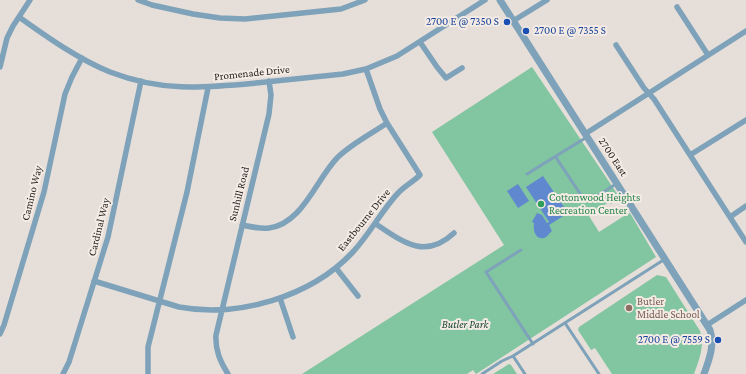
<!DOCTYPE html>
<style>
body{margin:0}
canvas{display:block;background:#e6ded8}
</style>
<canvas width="746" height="374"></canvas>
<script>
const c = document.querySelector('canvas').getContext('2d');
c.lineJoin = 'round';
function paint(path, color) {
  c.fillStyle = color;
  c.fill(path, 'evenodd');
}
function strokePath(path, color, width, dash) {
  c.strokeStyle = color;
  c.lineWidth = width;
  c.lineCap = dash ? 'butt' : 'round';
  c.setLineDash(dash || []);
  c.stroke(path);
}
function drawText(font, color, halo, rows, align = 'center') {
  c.font = font + ' "Crimson Pro",serif';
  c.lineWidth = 4;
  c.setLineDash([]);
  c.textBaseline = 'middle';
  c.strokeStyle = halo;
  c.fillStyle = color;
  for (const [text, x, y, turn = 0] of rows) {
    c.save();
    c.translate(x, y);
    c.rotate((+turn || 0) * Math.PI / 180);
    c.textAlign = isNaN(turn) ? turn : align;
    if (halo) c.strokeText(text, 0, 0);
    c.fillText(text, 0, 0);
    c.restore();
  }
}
paint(new Path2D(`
 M 532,67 L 618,195 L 615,197 L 617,200 L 611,204 L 609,202 L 593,212 L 594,214 L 589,216 L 599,232 L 624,216 L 625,213 L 626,215 L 630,213 L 656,257 L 476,374 L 473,370 L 467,374 L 302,374 L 504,245 L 432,132 Z
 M 657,275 L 666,277 L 700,331 C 705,346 699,360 694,374 L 612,374 L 595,348 L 591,350 L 578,330 L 579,327 Z
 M 509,364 L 511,365 L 517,374 L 493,374 Z`), '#81c5a1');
paint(new Path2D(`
 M 543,176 L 568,213 L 549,225 L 552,231 C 549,233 548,237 544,238 C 535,240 533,230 534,223 L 532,222 L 537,213 L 542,215 L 547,223 L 549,222 L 526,187 Z
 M 518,184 L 529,201 L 518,208 L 507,191 Z`), '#5f88ce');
strokePath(new Path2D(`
 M 587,137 L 556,156 L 557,159 L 585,201 L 591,200 L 616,184
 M 527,174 L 556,156
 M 521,250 L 486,272 L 533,344
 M 565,323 L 599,374
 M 513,356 L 525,374
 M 482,374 L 502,361 L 513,356 L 665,259`), '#7ea2b9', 3);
strokePath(new Path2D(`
 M 138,0 L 152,5 L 193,14 L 220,18 L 245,19 L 341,9 L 365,0
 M 677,7 L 708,55
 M 19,17 C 47,37 78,59 110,72 C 162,92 202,88 256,83 C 285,80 314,77 343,74 L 366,69 L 397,56 L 485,0
 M 513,21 L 547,0
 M 420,42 L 437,67 L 446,78 L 462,68
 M 616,45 L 644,88 L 654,99 L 746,242
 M 0,67 L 7,38 L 13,26 L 30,0
 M 585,134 L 746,31
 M 690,155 L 746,120
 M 730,217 L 746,206
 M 376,224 C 403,242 425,260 454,233
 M 242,225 C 251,227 260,229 269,228 C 302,224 316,180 337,158 C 351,144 371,134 387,123
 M 336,268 L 358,296
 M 94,281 L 179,307 C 238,318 310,297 352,253 C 370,234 381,211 399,192 C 405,186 414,181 420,175 L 387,123 L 380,109 L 366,69
 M 280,298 L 293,337
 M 707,325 L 746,300
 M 0,334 L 4,325 L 44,192 L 65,94 L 72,77 L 82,58
 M 63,374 L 69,362 L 108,237 L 141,81
 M 148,374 L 148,347 L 187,192 L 208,88
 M 228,374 C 220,361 215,350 216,335 L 269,114 L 271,95 L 269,81`), '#7ea2b9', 5.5);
strokePath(new Path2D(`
 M 500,0 L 710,330 C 715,345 709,360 704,374`), '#7ea2b9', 7);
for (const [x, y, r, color] of [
 [507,22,4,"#1a4fb4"],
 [526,31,4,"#1a4fb4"],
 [541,204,4,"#2e9e5b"],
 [629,308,4,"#8d6e63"],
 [718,340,4,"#1a4fb4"]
]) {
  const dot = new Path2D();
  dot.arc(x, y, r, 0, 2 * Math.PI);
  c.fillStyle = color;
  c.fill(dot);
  strokePath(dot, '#f4ebe5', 1.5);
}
drawText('11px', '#164399', '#f4ebe5', [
 ["2700 E @ 7350 S",499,22],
 ["2700 E @ 7355 S",534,31,"left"],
 ["2700 E @ 7559 S",710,340]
], 'right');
drawText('11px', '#211e1c', '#f4ebe5', [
 ["Promenade Drive",252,73,-6],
 ["2700 East",613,157,57],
 ["Camino Way",32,193,-76],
 ["Sunhill Road",239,194,-76],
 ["Eastbourne Drive",364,220,-51],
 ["Cardinal Way",99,227,-76]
]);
drawText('11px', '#27864d', '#f4ebe5', [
 ["Cottonwood Heights",549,198],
 ["Recreation Center",549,211]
], 'left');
drawText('11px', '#785e54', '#f4ebe5', [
 ["Butler",637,302],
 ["Middle School",637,315]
], 'left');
drawText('italic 11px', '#1b4531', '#f4ebe5', [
 ["Butler Park",465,325]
]);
</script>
